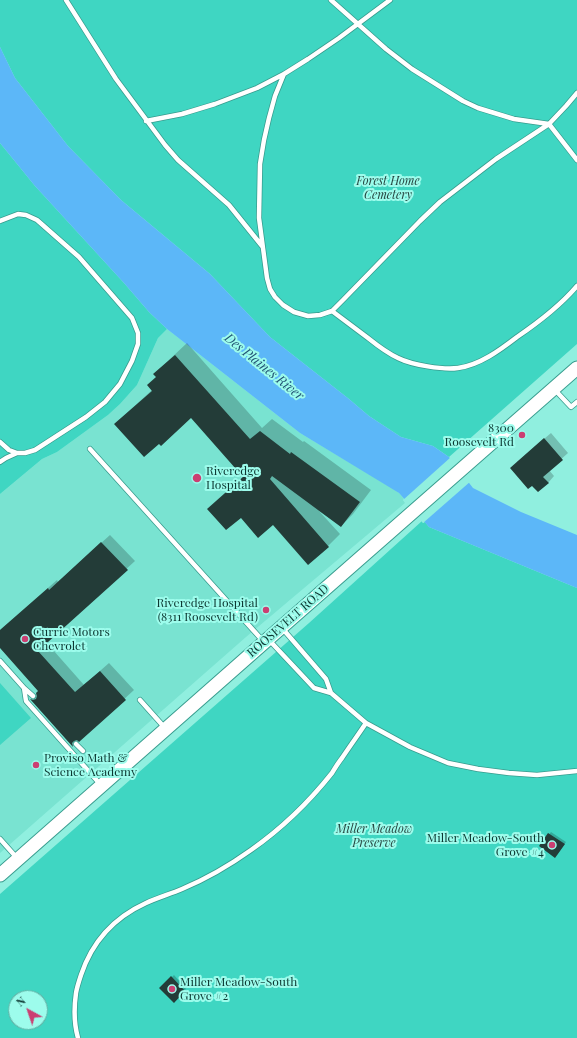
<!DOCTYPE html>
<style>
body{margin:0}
#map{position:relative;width:577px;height:1038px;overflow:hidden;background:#90efdf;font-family:"Playfair Display",serif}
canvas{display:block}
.north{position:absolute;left:8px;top:990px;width:40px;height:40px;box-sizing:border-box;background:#9dfcec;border:1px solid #63ada1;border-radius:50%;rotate:320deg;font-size:11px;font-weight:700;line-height:16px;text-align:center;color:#0c3731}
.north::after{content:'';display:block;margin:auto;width:14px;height:18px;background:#cb3f72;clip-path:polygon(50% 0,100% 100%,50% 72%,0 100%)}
</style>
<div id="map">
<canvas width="577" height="1038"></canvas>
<div class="north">N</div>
</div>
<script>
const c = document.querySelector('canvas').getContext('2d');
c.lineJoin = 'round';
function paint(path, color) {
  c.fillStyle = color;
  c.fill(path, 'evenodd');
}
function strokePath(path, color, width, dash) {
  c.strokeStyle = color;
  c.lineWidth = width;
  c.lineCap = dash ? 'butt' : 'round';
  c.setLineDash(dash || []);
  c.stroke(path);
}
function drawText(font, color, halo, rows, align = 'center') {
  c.font = font + ' "Playfair Display",serif';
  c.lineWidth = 4;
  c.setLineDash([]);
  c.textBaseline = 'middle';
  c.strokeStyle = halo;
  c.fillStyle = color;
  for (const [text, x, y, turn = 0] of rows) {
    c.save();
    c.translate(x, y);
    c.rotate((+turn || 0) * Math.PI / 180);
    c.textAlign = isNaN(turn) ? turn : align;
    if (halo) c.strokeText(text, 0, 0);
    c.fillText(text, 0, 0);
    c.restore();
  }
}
paint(new Path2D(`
 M 167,329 L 300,433 L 392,488 L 399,493 L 404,499 L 403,500 L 405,503 L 246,637 L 0,853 L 0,494 L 42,459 L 57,452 L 108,415 L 120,404 L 137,385 L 158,338 Z`), '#79e3d1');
paint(new Path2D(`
 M 0,0 L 577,0 L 577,344 L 449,457 L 433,446 L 401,437 L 369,416 L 349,399 L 270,337 L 210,274 L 121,200 L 68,146 L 15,78 L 0,47 Z
 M 0,143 L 35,186 L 124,283 L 149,312 L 167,329 L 158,338 L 137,385 L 120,404 L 108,415 L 57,452 L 42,459 L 0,494 Z
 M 422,521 L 423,523 L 425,522 L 429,527 L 577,588 L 577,1038 L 0,1038 L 0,894 L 309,623 ZM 16,998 L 40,998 L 40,1022 L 16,1022 Z
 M 0,683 L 31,718 L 0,745 Z`), '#3fd6c2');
paint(new Path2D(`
 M 0,47 L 15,78 L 68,146 L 121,200 L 210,274 L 270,337 L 349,399 L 369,416 L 401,437 L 433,446 L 449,457 L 473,488 L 521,512 L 577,535 L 577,588 L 429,527 L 399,493 L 300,433 L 167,329 L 149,312 L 124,283 L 35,186 L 0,143 Z`), '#5cb7f8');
paint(new Path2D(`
 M 451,457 L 471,481 L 423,523 L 403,500 Z`), '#90efdf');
paint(new Path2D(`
 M 187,343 L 262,428 L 272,419 L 303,442 L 304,441 L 371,490 L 353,514 L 341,526 L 319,511 L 340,534 L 328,546 L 273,524 L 209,509 L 244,476 L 191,417 L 116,424 L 128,412 L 152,390 L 157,377 L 154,374 Z
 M 551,433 L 568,453 L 549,470 L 554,476 L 548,483 L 517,462 Z
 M 110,535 L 135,561 L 46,642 L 84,685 L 109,663 L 134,690 L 73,746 L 31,699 L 39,691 L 0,647 L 0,630 L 57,580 L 58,582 Z
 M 551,832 L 566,842 L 557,855 L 540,846 Z
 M 174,975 L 186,989 L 174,1001 L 161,988 Z`), '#0003');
paint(new Path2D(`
 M 175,355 L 250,439 L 260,431 L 290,454 L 291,452 L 360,502 L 341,527 L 272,476 L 270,479 L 329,547 L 308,565 L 273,525 L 258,538 L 241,518 L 226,530 L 207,509 L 243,477 L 191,418 L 161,446 L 159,444 L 144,457 L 114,424 L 152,391 L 147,385 L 156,377 L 153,374 Z
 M 544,438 L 563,460 L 543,477 L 549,483 L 538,492 L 532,486 L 528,489 L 510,468 Z
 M 101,542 L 128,570 L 38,651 L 75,692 L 100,671 L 126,700 L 79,742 L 77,740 L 74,741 L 72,743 L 73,747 L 30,699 L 33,700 L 36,699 L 37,696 L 36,693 L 38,691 L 0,648 L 0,630 L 48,588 L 49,590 Z
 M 548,833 L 565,844 L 555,858 L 539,846 Z
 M 171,976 L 185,991 L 174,1003 L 159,988 Z`), '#233c38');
const service = new Path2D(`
 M 66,0 L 116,79 L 165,145 L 178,160 L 229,205 L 262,246
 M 331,0 L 386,49 L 412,69 L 463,101 L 478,108 L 514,119 L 549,124 L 577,160
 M 284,74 L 275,96 L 269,118 L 264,140 L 260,164 L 259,218 L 267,278 L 270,289 L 275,297 L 283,305 L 294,312 L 308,316 L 320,315 L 332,311 L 343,300 L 420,221 L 440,202 L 496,159 L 549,124 L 566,106 L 577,93
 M 146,121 L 182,114 L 215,104 L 257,88 L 284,74 L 308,59 L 339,38 L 390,0
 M 0,221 L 18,214 L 26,215 L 37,220 L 79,257 L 132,318 L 138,333 L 138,344 L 132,361 L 120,384 L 105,402 L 86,417 L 35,450 L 25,453 L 17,453 L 9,450 L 0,442
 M 332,311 C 344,320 356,329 368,338 C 378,346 387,353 398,358 C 412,365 443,370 458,368 C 480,365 500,350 517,337 C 539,322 560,306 577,286
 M 555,390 L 571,407 L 577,402
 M 90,449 L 263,641
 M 0,462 L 6,458 L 17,453
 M 282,628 L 326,679 L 331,693
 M 269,640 L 314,688 L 331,693 L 366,723 L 410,747 L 448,763 L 478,769 L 509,773 L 537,775 L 577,771
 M 0,661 L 24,688 L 26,701 L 100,784
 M 24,688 L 33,696
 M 140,700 L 165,728
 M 76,744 L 83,751
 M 0,839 L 17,858
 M 78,1038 C 74,1024 74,1007 76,993 C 77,987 79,981 81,975 C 92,942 113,918 146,903 C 157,898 170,894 182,889 C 206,879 230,865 251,850 C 281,829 309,802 332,773 C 335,768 338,763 342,758 C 350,746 358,735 366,723`);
const secondary = new Path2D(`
 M 0,875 L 268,639 L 577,368`);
strokePath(service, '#389c8e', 6);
strokePath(secondary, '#389c8e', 15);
strokePath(service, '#fff', 4.5);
strokePath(secondary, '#fff', 13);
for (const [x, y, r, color] of [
 [522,435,4,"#cb3f72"],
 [197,478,5,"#cb3f72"],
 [266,610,4,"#cb3f72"],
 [25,639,4,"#cb3f72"],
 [36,765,4,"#cb3f72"],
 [552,845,4,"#cb3f72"],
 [172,989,4,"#cb3f72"]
]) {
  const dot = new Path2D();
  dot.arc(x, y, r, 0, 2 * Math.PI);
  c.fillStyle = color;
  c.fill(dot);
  strokePath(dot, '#9dfcec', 1.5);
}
drawText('italic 12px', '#25443f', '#9dfcec', [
 ["Forest Home",388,181],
 ["Cemetery",388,195],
 ["Miller Meadow",374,829],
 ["Preserve",374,843]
]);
drawText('12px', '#0c3731', '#9dfcec', [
 ["8300",514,428,"right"],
 ["Roosevelt Rd",514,442,"right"],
 ["Riveredge",206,471],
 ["Hospital",206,485],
 ["Riveredge Hospital",258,603,"right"],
 ["(8311 Roosevelt Rd)",258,617,"right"],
 ["Currie Motors",33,632],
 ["Chevrolet",33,646],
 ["Proviso Math &",44,758],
 ["Science Academy",44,772],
 ["Miller Meadow-South",544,838,"right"],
 ["Grove #4",544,852,"right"],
 ["Miller Meadow-South",180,982],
 ["Grove #2",180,996]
], 'left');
drawText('12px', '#0c3731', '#9dfcec', [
 ["ROOSEVELT ROAD",288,621,-41]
]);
drawText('italic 13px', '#215173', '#9dfcec', [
 ["Des Plaines River",264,367,39]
]);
</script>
